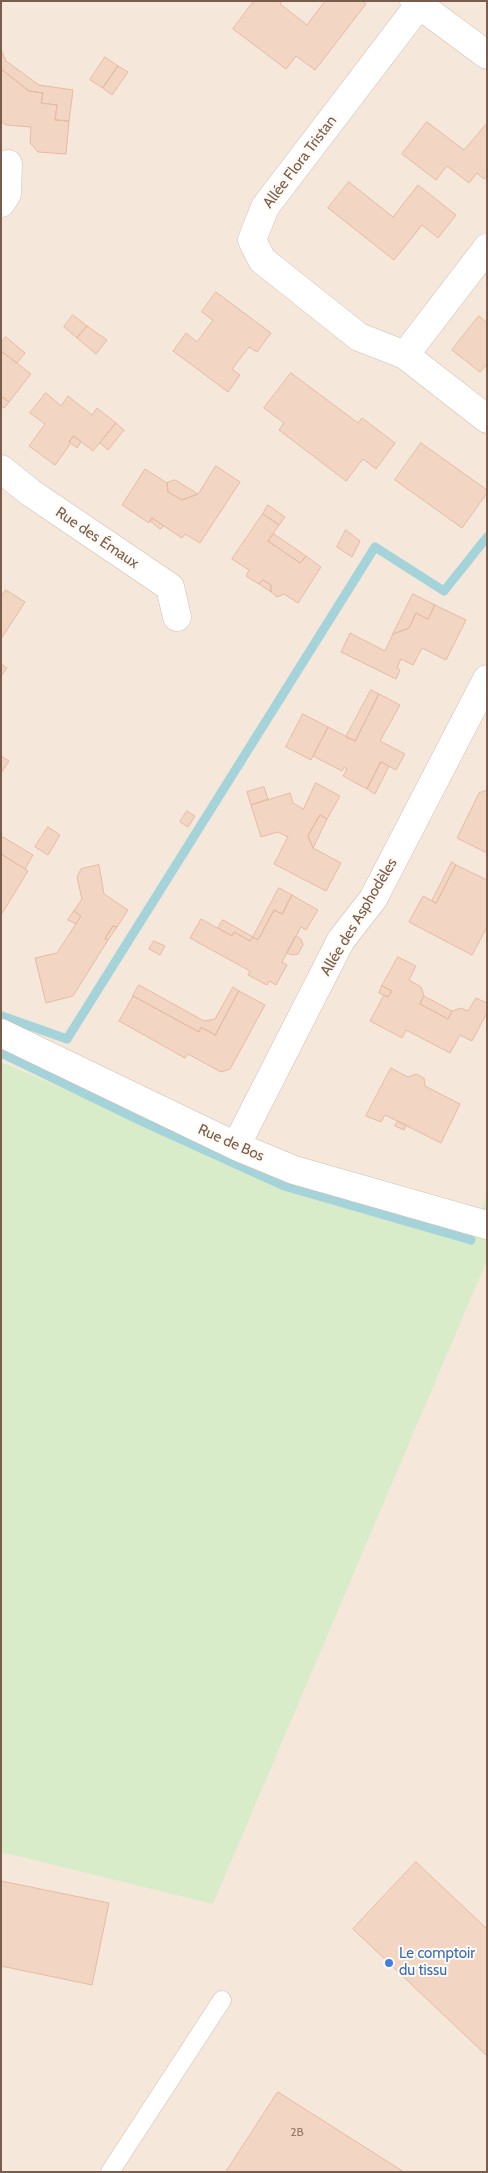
<!DOCTYPE html>
<meta charset="utf-8">
<style>
body{margin:0}
#map{position:relative;width:488px;height:2173px;overflow:hidden;background:#fdf6ec;font-family:Cabin,sans-serif}
canvas{display:block}
.frame{position:absolute;inset:0;border:2px solid #7a5c4d;pointer-events:none}
</style>
<div id="map">
<canvas width="488" height="2173"></canvas>
<div class="frame"></div>
</div>
<script>
const c = document.querySelector('canvas').getContext('2d');
c.lineJoin = 'round';
function paint(path, color) {
  c.fillStyle = color;
  c.fill(path, 'evenodd');
}
function strokePath(path, color, width, dash) {
  c.strokeStyle = color;
  c.lineWidth = width;
  c.lineCap = dash ? 'butt' : 'round';
  c.setLineDash(dash || []);
  c.stroke(path);
}
function drawText(font, color, halo, rows, align = 'center') {
  c.font = font + ' Cabin,sans-serif';
  c.lineWidth = 4;
  c.setLineDash([]);
  c.textBaseline = 'middle';
  c.strokeStyle = halo;
  c.fillStyle = color;
  for (const [text, x, y, turn = 0] of rows) {
    c.save();
    c.translate(x, y);
    c.rotate((+turn || 0) * Math.PI / 180);
    c.textAlign = isNaN(turn) ? turn : align;
    if (halo) c.strokeText(text, 0, 0);
    c.fillText(text, 0, 0);
    c.restore();
  }
}
paint(new Path2D(`
 M 1,1 L 487,1 L 487,1194 L 471,1240 L 487,1247 L 487,2172 L 1,2172 Z`), '#f5e8da');
paint(new Path2D(`
 M 1,1062 L 289,1185 L 470,1240 L 487,1194 L 487,1260 L 213,1904 L 1,1852 Z`), '#d8ecc9');
strokePath(new Path2D(`
 M 2,1016 L 67,1039 L 375,547 L 444,591 L 487,537
 M 1,1053 L 143,1122 L 284,1186 L 471,1240`), '#a5d3da', 9);
const building = new Path2D(`
 M 254,1 L 282,1 L 280,4 L 307,25 L 325,1 L 362,1 L 366,4 L 315,70 L 296,56 L 286,69 L 233,29 Z
 M 1,50 L 6,61 L 39,85 L 73,90 L 69,121 L 55,120 L 57,105 L 41,103 L 43,93 L 29,91 L 1,69 Z
 M 105,57 L 118,66 L 103,88 L 90,80 Z
 M 118,66 L 128,72 L 112,95 L 103,88 Z
 M 1,69 L 29,91 L 43,93 L 41,103 L 57,105 L 55,120 L 69,121 L 66,154 L 38,152 L 30,143 L 31,127 L 6,125 L 1,121 Z
 M 427,122 L 464,150 L 487,123 L 487,176 L 484,179 L 477,173 L 469,183 L 447,166 L 436,180 L 402,154 Z
 M 349,182 L 393,217 L 418,185 L 456,215 L 438,238 L 422,225 L 394,260 L 328,208 Z
 M 216,292 L 271,333 L 257,352 L 249,347 L 232,369 L 240,375 L 228,392 L 173,351 L 186,333 L 197,342 L 213,320 L 202,312 Z
 M 73,315 L 87,326 L 77,338 L 64,327 Z
 M 479,316 L 487,323 L 487,364 L 480,372 L 452,350 Z
 M 87,326 L 107,340 L 96,354 L 77,338 Z
 M 6,337 L 25,353 L 17,363 L 1,351 L 1,343 Z
 M 1,351 L 31,374 L 9,402 L 1,396 Z
 M 291,373 L 358,423 L 362,418 L 395,443 L 376,469 L 363,459 L 346,481 L 279,430 L 284,423 L 264,408 Z
 M 46,393 L 61,406 L 68,396 L 92,415 L 97,408 L 116,423 L 93,451 L 74,436 L 69,442 L 71,443 L 55,465 L 29,446 L 45,424 L 30,413 Z
 M 1,396 L 9,402 L 4,408 L 1,406 Z
 M 116,423 L 124,430 L 108,450 L 100,443 Z
 M 74,436 L 81,442 L 77,448 L 69,442 Z
 M 421,443 L 487,490 L 487,493 L 462,528 L 395,480 Z
 M 216,466 L 240,482 L 200,543 L 185,534 L 182,538 L 152,518 L 149,523 L 122,505 L 145,469 L 167,483 L 168,492 L 182,500 L 198,494 Z
 M 175,480 L 198,494 L 182,500 L 168,492 L 167,483 Z
 M 268,505 L 285,517 L 279,525 L 263,514 Z
 M 263,514 L 279,525 L 268,541 L 300,563 L 306,556 L 321,567 L 298,603 L 284,594 L 277,597 L 271,592 L 271,585 L 263,580 L 259,584 L 246,576 L 249,570 L 232,559 Z
 M 152,518 L 164,526 L 160,529 L 150,521 Z
 M 346,530 L 360,541 L 352,557 L 337,547 Z
 M 274,534 L 306,556 L 300,563 L 268,541 Z
 M 263,580 L 271,585 L 271,592 L 259,584 Z
 M 6,590 L 25,602 L 1,639 L 1,597 Z
 M 413,594 L 435,605 L 428,619 L 416,613 L 409,628 L 393,634 Z
 M 435,605 L 466,620 L 446,660 L 422,648 L 413,665 L 401,659 L 397,668 L 400,670 L 396,679 L 341,652 L 350,633 L 385,651 L 393,634 L 409,628 L 416,613 L 428,619 Z
 M 1,664 L 7,668 L 1,676 Z
 M 371,690 L 379,694 L 355,741 L 346,737 Z
 M 379,694 L 400,705 L 380,741 L 405,754 L 396,770 L 381,762 L 367,789 L 343,776 L 347,769 L 344,767 L 342,771 L 313,756 L 328,727 L 355,741 Z
 M 303,714 L 328,727 L 311,760 L 286,747 Z
 M 1,756 L 9,761 L 1,773 Z
 M 381,762 L 389,766 L 375,794 L 367,789 Z
 M 316,783 L 340,796 L 327,819 L 320,815 L 308,836 L 313,848 L 341,863 L 326,891 L 274,864 L 288,837 L 278,832 L 261,837 L 251,805 L 290,793 L 293,803 L 303,809 Z
 M 264,787 L 268,799 L 251,805 L 247,792 Z
 M 486,791 L 487,792 L 487,853 L 457,838 L 479,793 Z
 M 187,811 L 195,816 L 188,827 L 180,822 Z
 M 320,815 L 327,819 L 313,848 L 308,836 Z
 M 48,827 L 60,835 L 48,855 L 35,847 Z
 M 3,837 L 33,855 L 25,869 L 1,854 L 1,840 Z
 M 1,854 L 28,871 L 1,915 Z
 M 452,862 L 456,865 L 436,903 L 432,901 Z
 M 99,865 L 104,894 L 128,910 L 117,927 L 113,926 L 105,939 L 108,940 L 73,996 L 46,1003 L 35,958 L 57,953 L 81,916 L 74,911 L 82,899 L 77,877 L 81,869 Z
 M 456,865 L 487,880 L 487,927 L 472,955 L 409,922 L 423,896 L 436,903 Z
 M 279,888 L 292,895 L 282,914 L 274,910 L 258,940 L 253,937 Z
 M 292,895 L 318,910 L 306,930 L 301,927 L 282,962 L 287,965 L 276,985 L 269,981 L 267,985 L 248,975 L 250,971 L 190,938 L 201,919 L 232,936 L 234,932 L 250,941 L 253,937 L 258,940 L 274,910 L 282,914 Z
 M 74,911 L 81,916 L 76,924 L 68,920 Z
 M 223,920 L 253,937 L 250,941 L 234,932 L 232,936 L 218,928 Z
 M 113,926 L 117,927 L 108,940 L 105,939 Z
 M 296,936 L 301,939 L 303,945 L 298,954 L 292,955 L 287,953 Z
 M 154,941 L 165,946 L 160,955 L 149,949 Z
 M 398,957 L 416,966 L 409,980 L 421,987 L 424,996 L 420,1004 L 448,1019 L 452,1011 L 461,1008 L 468,1011 L 476,998 L 487,1003 L 487,1013 L 472,1041 L 460,1035 L 450,1053 L 406,1030 L 402,1038 L 370,1021 L 384,995 L 388,997 L 392,991 L 382,986 Z
 M 139,985 L 204,1021 L 215,1019 L 233,987 L 239,991 L 215,1035 L 201,1027 L 199,1032 L 133,996 Z
 M 382,986 L 392,991 L 388,997 L 379,993 Z
 M 239,991 L 265,1005 L 230,1069 L 221,1072 L 188,1054 L 185,1058 L 119,1021 L 133,996 L 199,1032 L 201,1027 L 215,1035 Z
 M 424,996 L 452,1011 L 448,1019 L 420,1004 Z
 M 391,1068 L 408,1077 L 416,1074 L 424,1078 L 425,1086 L 460,1104 L 441,1143 L 385,1115 L 381,1122 L 366,1116 Z
 M 398,1121 L 406,1125 L 404,1130 L 395,1126 Z
 M 416,1862 L 487,1929 L 487,2056 L 353,1929 Z
 M 1,1881 L 109,1903 L 92,1985 L 1,1966 Z
 M 278,2092 L 404,2172 L 226,2172 Z`);
paint(building, '#f3d5c3');
strokePath(building, '#e6bba3', 1);
const lane = new Path2D(`
 M 110,2172 L 222,2000`);
const street = new Path2D(`
 M 414,1 L 487,55
 M 419,5 L 265,207 L 252,240 L 262,260 L 359,337 L 405,355 L 487,419
 M 1,203 L 7,194 L 8,164
 M 405,355 L 487,248
 M 1,469 L 31,493 L 170,587 L 177,617
 M 1,1033 L 236,1146 L 294,1170 L 487,1225
 M 236,1146 L 341,940 L 373,899 L 487,679`);
strokePath(lane, '#d1beb0', 19);
strokePath(street, '#d1beb0', 29);
strokePath(lane, '#fff', 18);
strokePath(street, '#fff', 28);
for (const [x, y, r, color] of [
 [389,1963,5,"#3f7fe0"]
]) {
  const dot = new Path2D();
  dot.arc(x, y, r, 0, 2 * Math.PI);
  c.fillStyle = color;
  c.fill(dot);
  strokePath(dot, '#fffaf3', 2);
}
drawText('12px', '#987a6a', null, [
 ["2B",297,2132]
]);
drawText('15px', '#7a5c4d', '#fffaf3', [
 ["Allée Flora Tristan",300,162,-53],
 ["Rue des Émaux",97,538,34],
 ["Allée des Asphodèles",359,917,-59],
 ["Rue de Bos",231,1143,24]
]);
drawText('15px', '#366cbe', '#fffaf3', [
 ["Le comptoir",399,1954],
 ["du tissu",399,1971]
], 'left');
</script>
